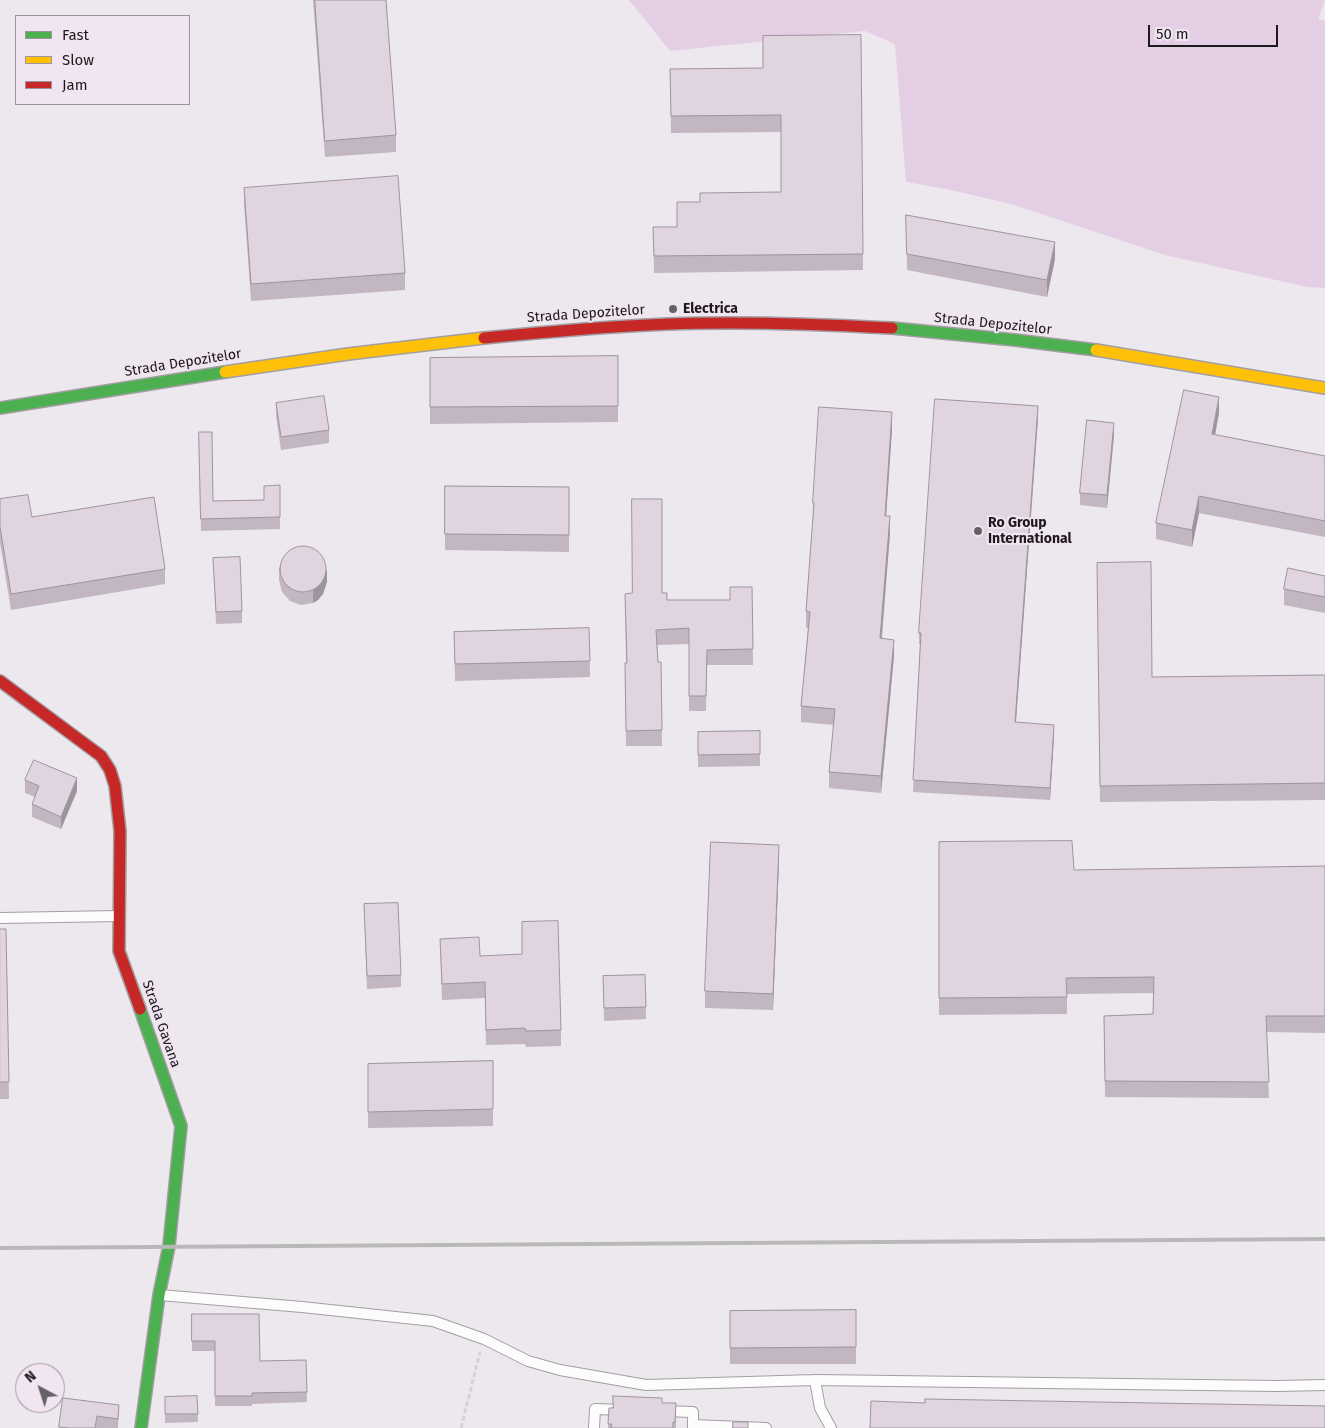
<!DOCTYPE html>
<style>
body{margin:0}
#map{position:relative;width:1325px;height:1428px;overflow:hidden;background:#ede8ed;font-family:"Fira Sans",sans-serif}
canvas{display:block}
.legend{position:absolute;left:15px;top:15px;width:175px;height:90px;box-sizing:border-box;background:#f0e5f0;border:1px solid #9c939c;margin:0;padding:6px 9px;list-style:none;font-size:15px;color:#1d191d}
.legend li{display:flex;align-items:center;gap:10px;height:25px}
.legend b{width:25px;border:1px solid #9c939c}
.north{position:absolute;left:15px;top:1363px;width:50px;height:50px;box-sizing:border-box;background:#f0e5f0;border:1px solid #9c939c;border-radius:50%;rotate:320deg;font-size:14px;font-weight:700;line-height:20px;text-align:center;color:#1d191d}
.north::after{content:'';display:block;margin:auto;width:18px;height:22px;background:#666166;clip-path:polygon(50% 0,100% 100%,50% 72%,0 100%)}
.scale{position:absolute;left:1148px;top:25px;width:130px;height:22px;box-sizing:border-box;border:2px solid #1d191d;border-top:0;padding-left:6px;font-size:15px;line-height:18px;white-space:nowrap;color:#1d191d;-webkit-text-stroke:4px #f0e5f0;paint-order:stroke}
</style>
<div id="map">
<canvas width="1325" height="1428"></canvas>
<ul class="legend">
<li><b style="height:6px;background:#4caf50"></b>Fast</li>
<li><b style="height:6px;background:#ffc107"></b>Slow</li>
<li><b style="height:6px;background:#c62828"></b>Jam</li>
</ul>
<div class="north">N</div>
<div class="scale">50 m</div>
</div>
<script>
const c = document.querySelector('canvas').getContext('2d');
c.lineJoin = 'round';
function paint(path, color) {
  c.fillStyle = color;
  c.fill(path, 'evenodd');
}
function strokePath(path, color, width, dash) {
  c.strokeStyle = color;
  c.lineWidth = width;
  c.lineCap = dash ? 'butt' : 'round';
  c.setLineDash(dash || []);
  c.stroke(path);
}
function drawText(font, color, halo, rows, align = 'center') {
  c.font = font + ' "Fira Sans",sans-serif';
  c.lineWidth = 4;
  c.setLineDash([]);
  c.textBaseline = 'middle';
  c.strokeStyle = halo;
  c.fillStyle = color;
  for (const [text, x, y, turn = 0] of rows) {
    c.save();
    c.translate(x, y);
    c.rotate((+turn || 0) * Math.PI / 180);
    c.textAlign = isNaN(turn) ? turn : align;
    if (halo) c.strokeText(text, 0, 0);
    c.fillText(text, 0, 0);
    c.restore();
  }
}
paint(new Path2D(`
 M 629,0 L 1325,0 L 1318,19 L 1325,21 L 1325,288 L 1307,287 L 1165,255 L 1011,204 L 946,189 L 906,182 L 895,44 L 865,31 L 670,51 Z`), '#e4cee4');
const lane = new Path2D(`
 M 0,918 L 119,916
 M 160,1295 L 302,1307 L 433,1321 L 484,1339 L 528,1361 L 560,1370 L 646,1385 L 815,1380 L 1277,1386 L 1325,1385
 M 815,1380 L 820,1408 L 831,1428
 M 662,1411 L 693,1412 L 693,1428
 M 693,1425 L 766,1428
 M 594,1428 L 595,1409 L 623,1410`);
const fast = new Path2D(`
 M 892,328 L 1015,340 L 1096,350
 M 0,408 L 225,372
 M 140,1009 L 181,1126 L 169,1246 L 159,1295 L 141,1428`);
const slow = new Path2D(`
 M 1096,350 L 1325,388
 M 225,372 L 348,354 L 484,338`);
const jam = new Path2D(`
 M 484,338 C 545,332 607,326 669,324 C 743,321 818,324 892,328
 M 0,681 L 101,756 L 110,770 L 115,786 L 120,831 L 119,951 L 140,1009`);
strokePath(lane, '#a29ea2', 12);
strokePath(fast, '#a29ea2', 14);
strokePath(slow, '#a29ea2', 14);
strokePath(jam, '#a29ea2', 14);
strokePath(new Path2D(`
 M 461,1428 L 480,1352`), '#d4d3d4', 3, [5, 2.5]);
strokePath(lane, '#fcfcfc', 10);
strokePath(fast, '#4caf50', 11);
strokePath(slow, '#ffc107', 11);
strokePath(jam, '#c62828', 11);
strokePath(new Path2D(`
 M 0,1248 L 1325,1239`), '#b9b8b9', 4);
paint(new Path2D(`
 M 313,0 L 386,0 L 396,135 L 396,152 L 325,157 Z
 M 861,35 L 863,270 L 654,273 L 653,227 L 677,227 L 700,202 L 781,192 L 781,132 L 671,133 L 670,69 L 763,68 Z
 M 244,188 L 405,273 L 405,290 L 251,301 L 244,204 Z
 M 906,215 L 1055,259 L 1047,297 L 907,270 Z
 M 618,356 L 618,422 L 430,424 L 430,358 Z
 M 276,403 L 329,430 L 329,443 L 281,450 L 276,416 Z
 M 1219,413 L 1215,435 L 1325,456 L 1325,537 L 1199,513 L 1192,547 L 1156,539 L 1156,523 Z
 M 1038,418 L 1016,723 L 1054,736 L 1050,800 L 913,792 L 920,644 L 919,644 L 919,633 Z
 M 892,429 L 886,516 L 890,533 L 882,639 L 894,656 L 881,793 L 829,788 L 829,772 L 834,725 L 801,722 L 801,706 L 808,628 L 806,628 L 806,611 L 813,519 L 813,503 Z
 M 199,432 L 213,501 L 264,500 L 280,485 L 280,529 L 201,531 Z
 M 1114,435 L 1107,508 L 1080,505 L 1080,493 Z
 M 445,486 L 569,487 L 569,552 L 445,550 Z
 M 0,499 L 32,517 L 165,569 L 165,584 L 11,610 L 0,543 Z
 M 213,558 L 242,611 L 242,623 L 216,624 Z
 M 1097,563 L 1152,677 L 1325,675 L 1325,800 L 1100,802 Z
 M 279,567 L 327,582 L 323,594 L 318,600 L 313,603 L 301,605 L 290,601 L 282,592 L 279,580 Z
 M 1325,576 L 1325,613 L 1284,605 L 1284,589 Z
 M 752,587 L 753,665 L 707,665 L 706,711 L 689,711 L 689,644 L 657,645 L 658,662 L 661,662 L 662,746 L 626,746 L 625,663 L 626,663 L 625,594 L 662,593 L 667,600 L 730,600 Z
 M 589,628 L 590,677 L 455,681 L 454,632 Z
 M 760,731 L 760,766 L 698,767 L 698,732 Z
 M 25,780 L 77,791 L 61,829 L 32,817 L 32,804 L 35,797 L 25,793 Z
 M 939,842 L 1074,870 L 1325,866 L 1325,1033 L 1266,1032 L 1269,1098 L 1105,1097 L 1104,1016 L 1153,1014 L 1154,993 L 1067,994 L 1067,1014 L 939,1015 Z
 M 779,861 L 773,1010 L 705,1008 L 705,991 Z
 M 364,904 L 401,975 L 401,987 L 367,989 Z
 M 0,929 L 6,929 L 9,1099 L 0,1099 Z
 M 440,939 L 480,956 L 561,1030 L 561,1046 L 526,1047 L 525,1044 L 486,1045 L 485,998 L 442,1000 Z
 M 645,975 L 646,1019 L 604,1021 L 603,976 Z
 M 493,1061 L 493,1126 L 368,1128 L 368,1064 Z
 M 856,1310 L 856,1364 L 730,1364 L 730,1311 Z
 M 192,1314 L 260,1361 L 306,1360 L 307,1402 L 252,1404 L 252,1406 L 215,1406 L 215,1351 L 192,1351 Z
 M 197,1396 L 198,1422 L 165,1423 L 165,1397 Z
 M 63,1398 L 119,1405 L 118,1428 L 59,1428 Z
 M 662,1403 L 676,1403 L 676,1428 L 608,1428 L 609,1408 Z`), '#c1b6c2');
paint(new Path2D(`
 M 1055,242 L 1055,259 L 1047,297 L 1047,280 Z
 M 1219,397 L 1219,413 L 1212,451 L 1212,434 Z
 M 1038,406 L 1038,418 L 1015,734 L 1015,722 Z
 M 892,412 L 892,429 L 885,532 L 885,516 Z
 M 1114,423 L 1114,435 L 1107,508 L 1107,495 Z
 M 1199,496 L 1199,513 L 1192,547 L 1192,530 Z
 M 890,516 L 890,533 L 880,655 L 880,638 Z
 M 327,570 L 327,582 L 323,594 L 318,600 L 313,603 L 313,591 Z
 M 894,640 L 894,656 L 881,793 L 881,776 Z
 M 1054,725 L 1054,736 L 1050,800 L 1050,788 Z
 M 77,778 L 77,791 L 61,829 L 61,817 Z
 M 779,845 L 779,861 L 773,1010 L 773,994 Z`), '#9d949e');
const building = new Path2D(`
 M 315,0 L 386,0 L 396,135 L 325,141 Z
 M 861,35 L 863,254 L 654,256 L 653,227 L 677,227 L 677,202 L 700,202 L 700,193 L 781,192 L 781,115 L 671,116 L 670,69 L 763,68 L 763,36 Z
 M 398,176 L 405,273 L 251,284 L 244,188 Z
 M 906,215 L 1055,242 L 1047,280 L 907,254 Z
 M 618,356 L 618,406 L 430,407 L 430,358 Z
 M 1184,390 L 1219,397 L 1212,434 L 1325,456 L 1325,521 L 1199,496 L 1192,530 L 1156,523 Z
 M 324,396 L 329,430 L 281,437 L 276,403 Z
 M 935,399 L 1038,406 L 1015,722 L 1054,725 L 1050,788 L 913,780 L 921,633 L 919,633 Z
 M 819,407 L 892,412 L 885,516 L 890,516 L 880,638 L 894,640 L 881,776 L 829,772 L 835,709 L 801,706 L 810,612 L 806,611 L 814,503 L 813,503 Z
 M 1087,420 L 1114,423 L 1107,495 L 1080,493 Z
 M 199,432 L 212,432 L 213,501 L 264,500 L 264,486 L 280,485 L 280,517 L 201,519 Z
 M 445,486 L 569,487 L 569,535 L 445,534 Z
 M 28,495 L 32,517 L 154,497 L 165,569 L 11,594 L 0,527 L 0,499 Z
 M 632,499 L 662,499 L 662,593 L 667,593 L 667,600 L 730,600 L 730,587 L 752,587 L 753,649 L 707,650 L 706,696 L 689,696 L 689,628 L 656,630 L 658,662 L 661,662 L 662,730 L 626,731 L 625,663 L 627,663 L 625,594 L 632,593 Z
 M280 569a23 23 0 1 1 46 0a23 23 0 1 1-46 0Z
 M 240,557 L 242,611 L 216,612 L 213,558 Z
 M 1151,562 L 1152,677 L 1325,675 L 1325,783 L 1100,786 L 1097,563 Z
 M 1288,568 L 1325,576 L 1325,597 L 1284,589 Z
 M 589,628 L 590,661 L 455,664 L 454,632 Z
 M 760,731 L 760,754 L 698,755 L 698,732 Z
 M 34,760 L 77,778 L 61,817 L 32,804 L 39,786 L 25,780 Z
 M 1072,841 L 1074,870 L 1325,866 L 1325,1016 L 1266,1016 L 1269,1082 L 1105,1081 L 1104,1016 L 1153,1014 L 1154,977 L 1066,978 L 1067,997 L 939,998 L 939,842 Z
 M 711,842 L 779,845 L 773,994 L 705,991 Z
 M 398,903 L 401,975 L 367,976 L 364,904 Z
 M 558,921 L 561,1030 L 526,1031 L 525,1028 L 486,1030 L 485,982 L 442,984 L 440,939 L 479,937 L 480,956 L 522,954 L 522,922 Z
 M 0,929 L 6,929 L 9,1082 L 0,1082 Z
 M 645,975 L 646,1007 L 604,1008 L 603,976 Z
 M 493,1061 L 493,1109 L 368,1112 L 368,1064 Z
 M 856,1310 L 856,1347 L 730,1348 L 730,1311 Z
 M 192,1314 L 259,1314 L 260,1361 L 306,1360 L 307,1392 L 252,1393 L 252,1396 L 215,1396 L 215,1341 L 192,1341 Z
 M 197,1396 L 198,1414 L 165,1414 L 165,1397 Z
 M 613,1396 L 662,1398 L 662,1403 L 676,1403 L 675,1422 L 673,1422 L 673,1428 L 611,1428 L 612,1424 L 608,1424 L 609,1408 L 613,1408 Z
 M 63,1398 L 119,1405 L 118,1419 L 97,1416 L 95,1428 L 69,1428 L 59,1427 Z
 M 925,1399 L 1325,1406 L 1325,1428 L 870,1428 L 871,1401 L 925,1403 Z
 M 733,1422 L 748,1422 L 748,1428 L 733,1428 Z`);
paint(building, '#e0d4e1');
strokePath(building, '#9d949e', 1);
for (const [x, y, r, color] of [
 [673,309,5,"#666166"],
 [978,531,5,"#666166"]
]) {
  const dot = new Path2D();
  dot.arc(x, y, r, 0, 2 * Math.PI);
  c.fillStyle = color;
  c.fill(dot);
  strokePath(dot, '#f0e5f0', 2);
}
drawText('bold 14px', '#1d191d', '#f0e5f0', [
 ["Electrica",683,309],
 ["Ro Group",988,523],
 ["International",988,539]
], 'left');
drawText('14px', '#1d191d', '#f0e5f0', [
 ["Strada Depozitelor",586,314,-4],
 ["Strada Depozitelor",993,324,6],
 ["Strada Depozitelor",183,363,-9],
 ["Strada Gavana",161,1024,71]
]);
</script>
